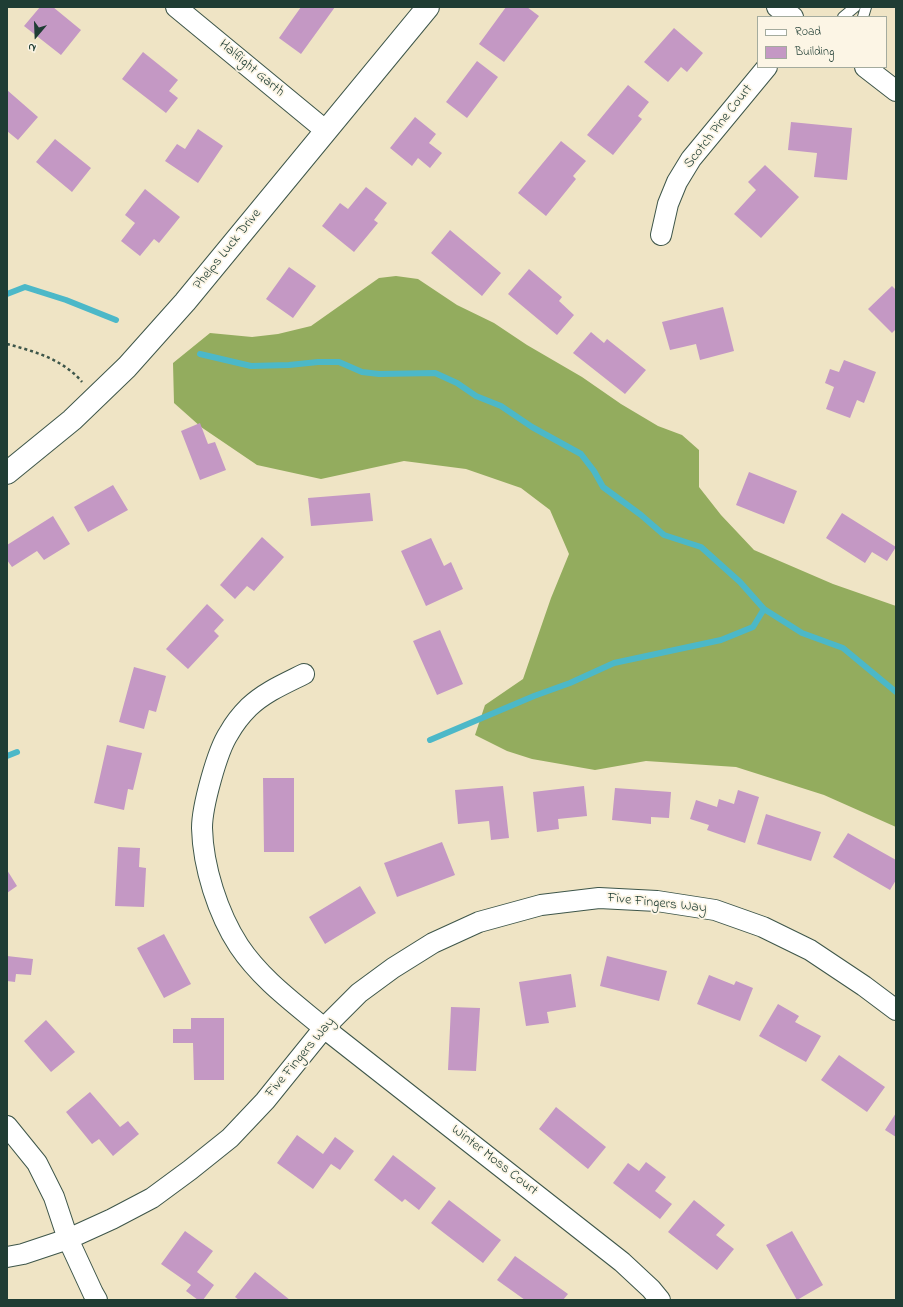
<!DOCTYPE html>
<style>
body{margin:0}
#map{position:relative;width:903px;height:1307px;overflow:hidden;background:#efe4c5;font-family:"Indie Flower",sans-serif}
canvas{display:block}
.frame{position:absolute;inset:0;border:8px solid #1f3d34;pointer-events:none}
.legend{position:absolute;left:757px;top:16px;width:130px;height:52px;box-sizing:border-box;background:#fcf5e5;border:1px solid #a4ab9e;margin:0;padding:5px 7px;list-style:none;font-size:12px;color:#1f3d34}
.legend li{display:flex;align-items:center;gap:8px;height:20px}
.legend b{width:20px;border:1px solid #a4ab9e}
.north{position:absolute;left:16px;top:16px;width:40px;height:40px;-webkit-text-stroke:3px #fcf5e5;paint-order:stroke;rotate:199deg;font-size:11px;font-weight:700;line-height:16px;text-align:center;color:#1f3d34}
.north::after{content:'';display:block;margin:auto;width:14px;height:18px;background:#1f3d34;clip-path:polygon(50% 0,100% 100%,50% 72%,0 100%)}
</style>
<div id="map">
<canvas width="903" height="1307"></canvas>
<div class="frame"></div>
<ul class="legend">
<li><b style="height:5px;background:#fff"></b>Road</li>
<li><b style="height:11px;background:#c498c4"></b>Building</li>
</ul>
<div class="north">N</div>
</div>
<script>
const c = document.querySelector('canvas').getContext('2d');
c.lineJoin = 'round';
function paint(path, color) {
  c.fillStyle = color;
  c.fill(path, 'evenodd');
}
function strokePath(path, color, width, dash) {
  c.strokeStyle = color;
  c.lineWidth = width;
  c.lineCap = dash ? 'butt' : 'round';
  c.setLineDash(dash || []);
  c.stroke(path);
}
function drawText(font, color, halo, rows, align = 'center') {
  c.font = font + ' "Indie Flower",sans-serif';
  c.lineWidth = 3.5;
  c.setLineDash([]);
  c.textBaseline = 'middle';
  c.strokeStyle = halo;
  c.fillStyle = color;
  for (const [text, x, y, turn = 0] of rows) {
    c.save();
    c.translate(x, y);
    c.rotate((+turn || 0) * Math.PI / 180);
    c.textAlign = isNaN(turn) ? turn : align;
    if (halo) c.strokeText(text, 0, 0);
    c.fillText(text, 0, 0);
    c.restore();
  }
}
paint(new Path2D(`
 M 396,276 L 418,279 L 457,305 L 494,323 L 527,345 L 582,377 L 621,404 L 658,426 L 682,435 L 699,450 L 699,487 L 721,515 L 754,550 L 833,584 L 896,606 L 896,827 L 824,795 L 736,767 L 646,761 L 595,770 L 532,759 L 507,751 L 475,735 L 485,705 L 523,679 L 551,598 L 569,554 L 550,510 L 521,488 L 466,469 L 404,461 L 321,479 L 257,465 L 201,427 L 174,403 L 173,363 L 210,333 L 252,337 L 278,334 L 311,326 L 379,278 Z`), '#93ac5e');
strokePath(new Path2D(`
 M 7,294 L 25,287 L 66,300 L 116,320
 M 200,354 L 251,366 L 289,365 L 318,362 L 339,362 L 362,372 L 379,374 L 435,373 L 457,383 L 476,396 L 501,406 L 532,427 L 581,454 L 594,471 L 603,487 L 641,515 L 664,535 L 701,547 L 740,582 L 764,609 L 802,633 L 843,648 L 896,692
 M 430,740 L 534,696 L 570,683 L 614,663 L 721,640 L 753,627 L 764,609
 M 7,756 L 17,752`), '#4cb8c8', 6);
paint(new Path2D(`
 M 40,7 L 53,7 L 81,30 L 61,55 L 24,26 Z
 M 301,7 L 335,7 L 301,54 L 279,38 Z
 M 506,7 L 527,7 L 539,16 L 504,62 L 479,44 Z
 M 674,28 L 703,53 L 687,72 L 681,67 L 668,82 L 644,62 Z
 M 143,52 L 178,80 L 169,91 L 178,98 L 166,113 L 122,79 Z
 M 477,61 L 498,77 L 467,118 L 446,102 Z
 M 628,85 L 649,102 L 638,116 L 642,119 L 613,155 L 587,135 Z
 M 7,90 L 38,117 L 18,140 L 7,131 Z
 M 415,117 L 436,134 L 429,143 L 442,153 L 430,168 L 418,158 L 412,166 L 390,148 Z
 M 791,122 L 852,128 L 847,180 L 814,177 L 817,153 L 788,150 Z
 M 198,129 L 223,146 L 198,183 L 165,161 L 177,144 L 185,149 Z
 M 55,139 L 91,168 L 72,192 L 36,162 Z
 M 561,141 L 586,161 L 573,176 L 576,179 L 546,216 L 518,193 Z
 M 765,165 L 799,197 L 761,238 L 734,214 L 756,190 L 748,182 Z
 M 366,187 L 387,203 L 374,220 L 378,223 L 354,252 L 322,226 L 340,203 L 348,209 Z
 M 145,189 L 180,217 L 159,243 L 154,239 L 140,256 L 121,241 L 135,223 L 125,215 Z
 M 450,230 L 501,273 L 482,296 L 431,253 Z
 M 289,267 L 316,286 L 293,318 L 266,299 Z
 M 529,269 L 562,297 L 559,301 L 574,315 L 557,335 L 508,294 Z
 M 892,286 L 896,290 L 896,329 L 892,333 L 868,309 Z
 M 723,307 L 734,351 L 700,360 L 696,344 L 670,350 L 662,322 Z
 M 591,332 L 604,343 L 607,339 L 646,370 L 625,394 L 573,353 Z
 M 844,360 L 876,372 L 864,403 L 857,400 L 850,418 L 826,409 L 834,387 L 825,383 L 830,369 L 839,372 Z
 M 200,423 L 208,444 L 215,442 L 226,470 L 200,480 L 181,431 Z
 M 749,472 L 797,491 L 784,524 L 736,505 Z
 M 113,485 L 128,510 L 88,532 L 74,507 Z
 M 370,493 L 373,521 L 311,526 L 308,498 Z
 M 842,513 L 896,547 L 887,561 L 872,552 L 865,563 L 826,538 Z
 M 53,516 L 70,544 L 44,560 L 37,551 L 12,567 L 7,560 L 7,545 Z
 M 262,537 L 284,557 L 254,591 L 247,586 L 235,599 L 220,585 Z
 M 431,538 L 444,566 L 451,562 L 463,589 L 426,606 L 401,551 Z
 M 207,604 L 224,620 L 214,631 L 219,636 L 188,669 L 166,649 Z
 M 440,630 L 463,684 L 437,695 L 413,641 Z
 M 134,667 L 166,676 L 156,712 L 149,710 L 144,729 L 119,722 Z
 M 107,745 L 142,753 L 133,790 L 128,789 L 124,810 L 94,803 Z
 M 263,778 L 294,778 L 294,852 L 264,852 Z
 M 503,786 L 509,838 L 491,840 L 489,821 L 458,824 L 455,790 Z
 M 584,786 L 587,816 L 558,819 L 559,829 L 537,832 L 533,792 Z
 M 615,788 L 671,792 L 669,818 L 651,817 L 651,824 L 612,820 Z
 M 738,790 L 759,797 L 745,843 L 707,830 L 709,825 L 690,819 L 696,800 L 717,807 L 719,799 L 734,804 Z
 M 766,814 L 821,832 L 811,861 L 757,844 Z
 M 848,833 L 896,860 L 896,880 L 890,890 L 833,857 Z
 M 442,842 L 455,875 L 397,897 L 384,863 Z
 M 118,847 L 140,848 L 139,867 L 146,868 L 144,907 L 115,906 Z
 M 7,870 L 17,886 L 7,893 Z
 M 360,886 L 376,913 L 325,944 L 309,917 Z
 M 164,934 L 191,984 L 164,998 L 137,948 Z
 M 7,956 L 33,959 L 31,975 L 16,974 L 15,982 L 7,981 Z
 M 607,956 L 667,971 L 659,1001 L 600,986 Z
 M 571,974 L 576,1007 L 547,1012 L 549,1023 L 526,1026 L 519,982 Z
 M 709,975 L 734,985 L 736,981 L 753,988 L 740,1021 L 697,1004 Z
 M 778,1004 L 799,1016 L 795,1022 L 821,1036 L 806,1062 L 759,1036 Z
 M 451,1007 L 480,1008 L 476,1071 L 448,1070 Z
 M 191,1018 L 224,1018 L 224,1080 L 194,1080 L 193,1043 L 173,1043 L 173,1029 L 191,1029 Z
 M 46,1020 L 75,1052 L 51,1072 L 24,1041 Z
 M 839,1055 L 885,1087 L 867,1112 L 821,1080 Z
 M 90,1092 L 120,1127 L 128,1121 L 139,1134 L 113,1156 L 99,1139 L 92,1144 L 66,1112 Z
 M 556,1107 L 606,1147 L 588,1169 L 539,1129 Z
 M 896,1113 L 896,1137 L 885,1130 Z
 M 297,1135 L 323,1154 L 335,1137 L 354,1151 L 340,1170 L 331,1164 L 313,1189 L 277,1163 Z
 M 393,1155 L 436,1188 L 419,1210 L 405,1199 L 402,1202 L 374,1180 Z
 M 646,1162 L 666,1177 L 655,1191 L 672,1204 L 660,1219 L 613,1183 L 628,1163 L 639,1171 Z
 M 449,1200 L 501,1240 L 483,1263 L 431,1223 Z
 M 694,1200 L 725,1225 L 716,1235 L 734,1249 L 717,1270 L 668,1232 Z
 M 185,1231 L 213,1251 L 197,1272 L 214,1285 L 203,1300 L 198,1300 L 186,1291 L 191,1285 L 161,1264 Z
 M 792,1231 L 823,1285 L 797,1300 L 766,1245 Z
 M 515,1256 L 568,1294 L 563,1300 L 525,1300 L 497,1280 Z
 M 255,1272 L 290,1300 L 239,1300 L 235,1297 Z`), '#c498c4');
const service = new Path2D(`
 M 843,17 L 855,7
 M 863,17 L 866,7`);
const minor = new Path2D(`
 M 176,7 L 325,130
 M 777,7 L 793,17
 M 865,67 L 896,91
 M 661,235 L 668,204 L 677,182 L 691,159 L 767,67
 M 304,674 C 284,684 265,692 249,707 C 242,714 234,724 229,733 C 217,751 202,807 202,828 C 203,867 218,914 239,946 C 261,979 293,1002 324,1028 L 622,1262 L 651,1289 L 660,1300
 M 7,1126 L 37,1163 L 54,1197 L 68,1239 L 93,1293 L 97,1300
 M 7,1257 L 23,1254 L 68,1239 L 112,1219 L 152,1198 L 190,1170 L 230,1138 L 265,1101 L 324,1028 L 359,993 L 393,968 L 433,943 L 479,922 L 541,905 L 599,898 L 657,901 L 715,910 L 763,927 L 810,950 L 864,986 L 896,1010`);
const tertiary = new Path2D(`
 M 7,473 L 72,420 L 127,367 L 185,302 L 428,7`);
strokePath(service, '#3e564a', 12);
strokePath(minor, '#3e564a', 22);
strokePath(tertiary, '#3e564a', 24);
strokePath(new Path2D(`
 M 7,344 C 34,351 64,360 82,382`), '#3e564a', 2.5, [3, 3]);
strokePath(service, '#fff', 10);
strokePath(minor, '#fff', 20);
strokePath(tertiary, '#fff', 22);
drawText('14px', '#1f3d34', '#fcf5e5', [
 ["Halflight Garth",251,69,40],
 ["Scotch Pine Court",719,127,-52],
 ["Phelps Luck Drive",228,250,-51],
 ["Five Fingers Way",657,904,6],
 ["Five Fingers Way",301,1058,-50],
 ["Winter Moss Court",494,1161,38]
]);
</script>
